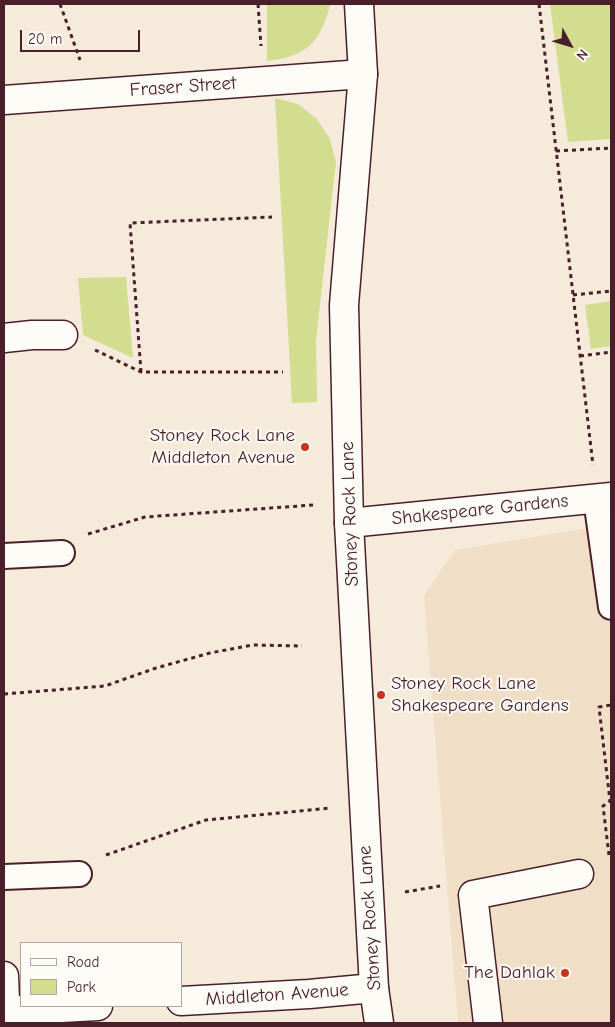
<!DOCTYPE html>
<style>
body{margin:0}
#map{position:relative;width:615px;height:1027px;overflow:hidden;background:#f6eada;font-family:"Comic Neue",sans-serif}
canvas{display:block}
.frame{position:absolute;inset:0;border:5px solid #4a1f2b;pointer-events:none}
.legend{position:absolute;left:20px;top:942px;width:162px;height:65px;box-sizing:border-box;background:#fdfcf7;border:1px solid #b5a4a5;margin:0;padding:6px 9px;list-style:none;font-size:15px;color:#4a1f2b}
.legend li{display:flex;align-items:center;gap:10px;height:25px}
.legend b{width:25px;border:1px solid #b5a4a5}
.north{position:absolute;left:545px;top:20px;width:50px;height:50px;-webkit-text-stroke:4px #fdfcf7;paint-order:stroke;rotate:129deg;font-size:14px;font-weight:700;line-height:20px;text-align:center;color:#4a1f2b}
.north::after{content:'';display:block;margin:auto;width:18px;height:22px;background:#4a1f2b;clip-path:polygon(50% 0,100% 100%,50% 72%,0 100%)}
.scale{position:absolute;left:20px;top:30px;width:120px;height:22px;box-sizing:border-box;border:2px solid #4a1f2b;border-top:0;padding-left:6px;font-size:15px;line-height:18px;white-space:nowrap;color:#4a1f2b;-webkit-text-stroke:4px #fdfcf7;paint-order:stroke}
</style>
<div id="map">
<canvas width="615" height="1027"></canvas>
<div class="frame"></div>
<ul class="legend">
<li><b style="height:6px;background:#fdfcf7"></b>Road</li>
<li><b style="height:14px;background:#d2dd90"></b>Park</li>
</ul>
<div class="north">N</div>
<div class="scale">20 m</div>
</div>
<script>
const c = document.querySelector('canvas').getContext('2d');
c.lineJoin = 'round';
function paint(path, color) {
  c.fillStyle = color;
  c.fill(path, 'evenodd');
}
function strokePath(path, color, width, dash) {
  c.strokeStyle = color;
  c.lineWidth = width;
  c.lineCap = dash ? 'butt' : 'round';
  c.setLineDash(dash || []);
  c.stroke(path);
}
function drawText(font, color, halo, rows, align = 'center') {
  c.font = font + ' "Comic Neue",sans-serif';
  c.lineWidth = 4;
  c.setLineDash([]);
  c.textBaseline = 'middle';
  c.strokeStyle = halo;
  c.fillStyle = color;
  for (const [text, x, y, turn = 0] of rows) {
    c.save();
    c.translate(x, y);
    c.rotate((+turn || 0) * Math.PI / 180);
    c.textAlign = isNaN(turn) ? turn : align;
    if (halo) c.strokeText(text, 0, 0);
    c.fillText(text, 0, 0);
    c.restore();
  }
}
paint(new Path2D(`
 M 611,524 L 611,1023 L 458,1023 L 424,596 L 455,550 Z`), '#f1dec6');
paint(new Path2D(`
 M 267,4 L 329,4 L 330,5 C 321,42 306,57 267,61 Z
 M 550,4 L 611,4 L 611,139 L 568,142 Z
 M 275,98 L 298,104 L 317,119 L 330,139 L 336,162 L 316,340 L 317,402 L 292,403 Z
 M 126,277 L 133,358 L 83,335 L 78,278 Z
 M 611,301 L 611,346 L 591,349 L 585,305 Z`), '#d2dd90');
const lane = new Path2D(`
 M 596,499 L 611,607
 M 4,556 L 62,553
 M 4,877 L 79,874`);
const street = new Path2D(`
 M 4,100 L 363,74
 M 4,338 L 32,335 L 63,335
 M 349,523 L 611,497
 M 4,976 L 6,1023
 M 181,1001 L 309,994 L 374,988
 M 6,1011 L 98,1006
 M 488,1023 L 473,895 L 579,874`);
const secondary = new Path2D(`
 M 359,4 L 363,74 L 344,305 L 349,523 L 374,988 L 379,1023`);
strokePath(lane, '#4a1f2b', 28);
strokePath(street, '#4a1f2b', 31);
strokePath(secondary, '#4a1f2b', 31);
strokePath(new Path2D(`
 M 60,4 L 80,60
 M 258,4 L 261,46
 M 539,4 L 593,465
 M 556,151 L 611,148
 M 573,295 L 611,291
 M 95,350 L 141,372 L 283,372
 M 580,356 L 611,352
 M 141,372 L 130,223 L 272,217
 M 88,534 L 145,517 L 313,505
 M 4,694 L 105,686 L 156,668 L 210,653 L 252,645 L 302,646
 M 106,855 L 206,820 L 331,808
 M 609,855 L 603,806 L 610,801 L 599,707 L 611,705
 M 405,892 L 440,886`), '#4a1f2b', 3, [4, 4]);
strokePath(lane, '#fdfcf7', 24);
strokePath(street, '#fdfcf7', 28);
strokePath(secondary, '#fdfcf7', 28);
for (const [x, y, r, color] of [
 [305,447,5,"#c8321e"],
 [381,695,5,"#c8321e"],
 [565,973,5,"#c8321e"]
]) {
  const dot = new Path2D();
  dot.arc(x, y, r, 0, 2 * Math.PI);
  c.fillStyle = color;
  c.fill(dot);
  strokePath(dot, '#fdfcf7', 2);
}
drawText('19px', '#4a1f2b', '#fdfcf7', [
 ["Fraser Street",183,87,-4],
 ["Shakespeare Gardens",480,510,-6],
 ["Stoney Rock Lane",350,514,-92],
 ["Stoney Rock Lane",370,918,-94],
 ["Middleton Avenue",277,995,-4]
]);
drawText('19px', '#4a1f2b', '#fdfcf7', [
 ["Stoney Rock Lane",295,436],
 ["Middleton Avenue",295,458],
 ["Stoney Rock Lane",391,684,"left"],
 ["Shakespeare Gardens",391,706,"left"],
 ["The Dahlak",555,973]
], 'right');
</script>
